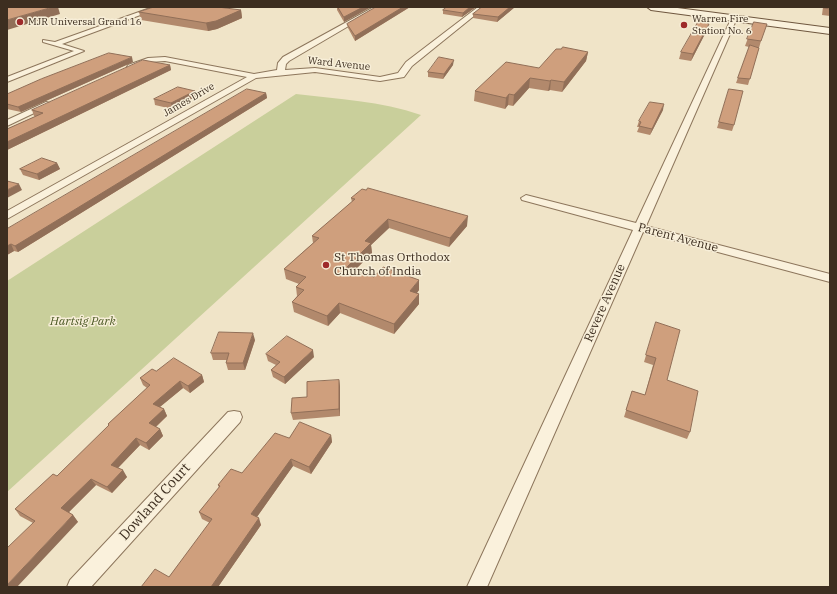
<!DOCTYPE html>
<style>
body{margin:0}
#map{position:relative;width:837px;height:594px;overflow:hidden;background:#f0e4c8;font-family:"IBM Plex Serif",serif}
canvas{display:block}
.frame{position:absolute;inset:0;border:8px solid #3d2e20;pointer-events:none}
</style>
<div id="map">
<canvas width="837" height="594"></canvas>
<div class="frame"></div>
</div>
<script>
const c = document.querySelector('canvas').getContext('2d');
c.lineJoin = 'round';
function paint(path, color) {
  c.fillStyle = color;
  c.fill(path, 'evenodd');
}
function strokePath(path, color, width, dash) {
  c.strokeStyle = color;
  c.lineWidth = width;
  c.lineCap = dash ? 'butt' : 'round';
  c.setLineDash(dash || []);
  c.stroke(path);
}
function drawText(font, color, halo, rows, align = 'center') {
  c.font = font + ' "IBM Plex Serif",serif';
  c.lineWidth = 3;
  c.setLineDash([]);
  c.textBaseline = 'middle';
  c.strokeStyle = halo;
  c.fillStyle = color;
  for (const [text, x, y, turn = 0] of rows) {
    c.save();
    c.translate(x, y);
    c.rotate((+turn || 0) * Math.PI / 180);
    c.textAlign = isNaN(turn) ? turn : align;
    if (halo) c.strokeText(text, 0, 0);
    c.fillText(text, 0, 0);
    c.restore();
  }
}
paint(new Path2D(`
 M 296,94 C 338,99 381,101 421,115 L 7,492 L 7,281 Z`), '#c9cf9b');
const street = new Path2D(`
 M 153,7 L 162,7 L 62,44 L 84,51 L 7,82 L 7,77 L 74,51 L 43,42 L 43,40 L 55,42 Z
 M 374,7 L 381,7 L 289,61 L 286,64 L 285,70 L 315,68 L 380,77 L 398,73 L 406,62 L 478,7 L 485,7 L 412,66 L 404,77 L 380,81 L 315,72 L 256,78 L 7,219 L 7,211 L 247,77 L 165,61 L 149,62 L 131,69 L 127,67 L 128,65 L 148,58 L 165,57 L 254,74 L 277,70 L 278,63 L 283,57 Z
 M 732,17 L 737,18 L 646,226 L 830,274 L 830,282 L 643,232 L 487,587 L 467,587 L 633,230 L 522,200 L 521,198 L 526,195 L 636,223 Z
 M 46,102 L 53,104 L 7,126 L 7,120 Z
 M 234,411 L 240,412 L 242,417 L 240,422 L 91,587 L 67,587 L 70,580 L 228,412 Z`);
const secondary = new Path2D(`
 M 647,7 L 670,7 L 830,28 L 830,34 L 651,10 Z`);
strokePath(street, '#8d765c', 2);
strokePath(secondary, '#6f573f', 2);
paint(street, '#faf1dc');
paint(secondary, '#faf1dc');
paint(new Path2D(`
 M 337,7 L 371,7 L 344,22 L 337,10 Z
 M 376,7 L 410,7 L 355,41 L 348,28 L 347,24 Z
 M 476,7 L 462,17 L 443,14 L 443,10 Z
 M 482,7 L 515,7 L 497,22 L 473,18 L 473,14 Z
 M 823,7 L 830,7 L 830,16 L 822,15 Z
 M 241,10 L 242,18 L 217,29 L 208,31 L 141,20 L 139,12 Z
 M 754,22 L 761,41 L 748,85 L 736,83 L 749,47 L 745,46 Z
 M 707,30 L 691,61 L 679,59 L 681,52 Z
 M 588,52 L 586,61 L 562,92 L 550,90 L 548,91 L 529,88 L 513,106 L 508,105 L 505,109 L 474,101 L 475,91 L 539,68 Z
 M 133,62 L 21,112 L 7,109 L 7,94 Z
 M 170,65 L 171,70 L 7,150 L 7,129 L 36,116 L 34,116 L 32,110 Z
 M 453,65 L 443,79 L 428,77 L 428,72 Z
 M 729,89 L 734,125 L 732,131 L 717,128 Z
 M 195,91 L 197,96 L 172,109 L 155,105 L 154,99 Z
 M 266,93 L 267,98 L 18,252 L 14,251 L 7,255 L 7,229 Z
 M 663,110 L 650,135 L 637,132 L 639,127 L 637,127 L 639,121 Z
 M 57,163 L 60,169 L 39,180 L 23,175 L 20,169 Z
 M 351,198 L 467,226 L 449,247 L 389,228 L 371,245 L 372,253 L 354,271 L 374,277 L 419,290 L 417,293 L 419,294 L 419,304 L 394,334 L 340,313 L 328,326 L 294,312 L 292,302 L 297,296 L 296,287 L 299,284 L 286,279 L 284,269 L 313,243 L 312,236 L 352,202 Z
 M 656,322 L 667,380 L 690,432 L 687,439 L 624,417 L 632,391 L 645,395 L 653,365 L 644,362 Z
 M 255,340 L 245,370 L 228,370 L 226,363 L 227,360 L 213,360 L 211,353 Z
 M 266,354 L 314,357 L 285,384 L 273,377 L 271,370 L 276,365 L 268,361 Z
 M 156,371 L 202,375 L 204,382 L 190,393 L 183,388 L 160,407 L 164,409 L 167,416 L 156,427 L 160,429 L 163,436 L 149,450 L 140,445 L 118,468 L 127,477 L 112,493 L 96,485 L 69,512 L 73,515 L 78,522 L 33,523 L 20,516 L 15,509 L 57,476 L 109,426 L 108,424 L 147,388 L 143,385 L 140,378 Z
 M 339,380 L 340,387 L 340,416 L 293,420 L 291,413 L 307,397 Z
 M 331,435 L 332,442 L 311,474 L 293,466 L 257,517 L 261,525 L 218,587 L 141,587 L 169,577 L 210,523 L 202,519 L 199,512 L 219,488 L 218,485 L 242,473 L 289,438 Z`), '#b2896c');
paint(new Path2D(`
 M 53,7 L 58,7 L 60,14 L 7,30 L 7,20 Z
 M 363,7 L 371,7 L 344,22 L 344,17 Z
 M 403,7 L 410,7 L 355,41 L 355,36 Z
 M 470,7 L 476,7 L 462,17 L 463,13 Z
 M 510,7 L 515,7 L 497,22 L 498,17 Z
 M 241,10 L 242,18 L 217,29 L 208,31 L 206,23 Z
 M 709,24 L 707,30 L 691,61 L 693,54 Z
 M 588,52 L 586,61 L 562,92 L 564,82 Z
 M 132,57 L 133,62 L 21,112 L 18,107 Z
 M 454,60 L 453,65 L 443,79 L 444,74 Z
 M 170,65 L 171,70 L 7,150 L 7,142 Z
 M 530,78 L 529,88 L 513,106 L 514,95 Z
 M 551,80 L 550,90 L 548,91 L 550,81 Z
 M 195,91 L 197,96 L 172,109 L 171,103 Z
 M 266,93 L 267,98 L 18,252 L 15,246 Z
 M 509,94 L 508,105 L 505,109 L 506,98 Z
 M 664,104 L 663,110 L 650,135 L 652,129 Z
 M 57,163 L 60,169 L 39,180 L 37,174 Z
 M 19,184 L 22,190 L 7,198 L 7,190 Z
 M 468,216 L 467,226 L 449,247 L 450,238 Z
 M 388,219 L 389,228 L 371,245 L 372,253 L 347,278 L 346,268 L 365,241 Z
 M 11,244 L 14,251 L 7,255 L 7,246 Z
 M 419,280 L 419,290 L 411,301 L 410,291 Z
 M 419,294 L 419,304 L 394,334 L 394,324 Z
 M 339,303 L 340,313 L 328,326 L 327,316 Z
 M 253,333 L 255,340 L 245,370 L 243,363 Z
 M 313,350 L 314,357 L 285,384 L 284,377 Z
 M 202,375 L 204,382 L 190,393 L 188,386 Z
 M 339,380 L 340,387 L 340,416 L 339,409 Z
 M 180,381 L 183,388 L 156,410 L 153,404 Z
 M 164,409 L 167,416 L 152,430 L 149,423 Z
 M 160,429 L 163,436 L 149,450 L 146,443 Z
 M 331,435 L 332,442 L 311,474 L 309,467 Z
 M 136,438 L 140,445 L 115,471 L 111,465 Z
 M 291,459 L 293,466 L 254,521 L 251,514 Z
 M 123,470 L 127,477 L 112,493 L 107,487 Z
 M 91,479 L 96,485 L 66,515 L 61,508 Z
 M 73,515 L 78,522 L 17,587 L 7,587 L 7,585 Z
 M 259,518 L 261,525 L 218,587 L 211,587 Z`), '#916f58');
const building = new Path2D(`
 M 7,7 L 53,7 L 7,20 Z
 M 154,7 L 218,7 L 241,10 L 216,21 L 206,23 L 139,12 Z
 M 338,7 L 363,7 L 344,17 Z
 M 376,7 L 403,7 L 355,36 L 347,24 Z
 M 447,7 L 470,7 L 463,13 L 443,10 Z
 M 482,7 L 510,7 L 498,17 L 473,14 Z
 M 825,7 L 830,7 L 830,9 L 824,8 Z
 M 700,19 L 709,24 L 693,54 L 681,52 Z
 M 754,22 L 767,24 L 761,41 L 747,39 Z
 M 750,45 L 759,48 L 750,79 L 738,78 Z
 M 563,47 L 588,52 L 564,82 L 551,80 L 550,81 L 530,78 L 514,95 L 509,94 L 506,98 L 475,91 L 506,62 L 539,68 L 556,49 L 561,49 Z
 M 109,53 L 132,57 L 18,107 L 7,104 L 7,94 L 41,79 Z
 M 439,57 L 454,60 L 444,74 L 428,72 Z
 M 143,60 L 170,65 L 7,142 L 7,129 L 43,113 L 32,110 Z
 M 178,87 L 195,91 L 171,103 L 154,99 Z
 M 247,89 L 266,93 L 15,246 L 11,244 L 7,246 L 7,229 Z
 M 729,89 L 743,91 L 734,125 L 719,122 Z
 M 650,102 L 664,104 L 652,129 L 639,126 L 641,122 L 639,121 Z
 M 42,158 L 57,163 L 37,174 L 20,169 Z
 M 7,181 L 19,184 L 7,190 Z
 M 368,188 L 468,216 L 450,238 L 388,219 L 365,241 L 371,243 L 346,268 L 374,277 L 383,267 L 419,280 L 410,291 L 419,294 L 394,324 L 339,303 L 327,316 L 292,302 L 304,290 L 296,287 L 306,277 L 284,269 L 319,238 L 312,236 L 355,199 L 351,198 L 362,189 L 366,190 Z
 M 656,322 L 680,330 L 667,380 L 698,391 L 690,432 L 626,410 L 632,391 L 645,395 L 656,358 L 646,355 Z
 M 219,332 L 253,333 L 243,363 L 226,363 L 229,353 L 211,353 Z
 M 287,336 L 313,350 L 284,377 L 271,370 L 280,362 L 266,354 Z
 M 174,358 L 202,375 L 188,386 L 180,381 L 153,404 L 164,409 L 149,423 L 160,429 L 146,443 L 136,438 L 111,465 L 123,470 L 107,487 L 91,479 L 61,508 L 73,515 L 7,585 L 7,548 L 35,521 L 15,509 L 53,474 L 57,476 L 109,425 L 108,424 L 150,385 L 140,378 L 152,369 L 156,371 Z
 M 339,380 L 339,409 L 291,413 L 292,398 L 307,397 L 307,382 Z
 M 300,422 L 331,435 L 309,467 L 291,459 L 251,514 L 259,518 L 211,587 L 141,587 L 155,569 L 169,577 L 212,519 L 199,512 L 220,486 L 218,485 L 231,469 L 242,473 L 275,433 L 289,438 Z`);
paint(building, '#cf9f7d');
strokePath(building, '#916f58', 1);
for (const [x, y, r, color] of [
 [20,22,4,"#9e2a2b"],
 [684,25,4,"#9e2a2b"],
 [326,265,4,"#9e2a2b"]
]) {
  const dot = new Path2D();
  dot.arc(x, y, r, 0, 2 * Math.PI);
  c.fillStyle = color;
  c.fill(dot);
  strokePath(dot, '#f7eed8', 1.5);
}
drawText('10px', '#3d2e20', '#f7eed8', [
 ["Warren Fire",692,19],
 ["Station No. 6",692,31],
 ["MJR Universal Grand 16",28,22]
], 'left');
drawText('10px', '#3d2e20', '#f7eed8', [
 ["Ward Avenue",339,64,6],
 ["James Drive",189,100,-30]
]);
drawText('12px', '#3d2e20', '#f7eed8', [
 ["Parent Avenue",678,238,15],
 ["Revere Avenue",605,303,-66]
]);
drawText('12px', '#3d2e20', '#f7eed8', [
 ["St Thomas Orthodox",334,258],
 ["Church of India",334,272]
], 'left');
drawText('italic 12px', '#4d5a26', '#f7eed8', [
 ["Hartsig Park",83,322]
]);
drawText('14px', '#3d2e20', '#f7eed8', [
 ["Dowland Court",155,502,-48]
]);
</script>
